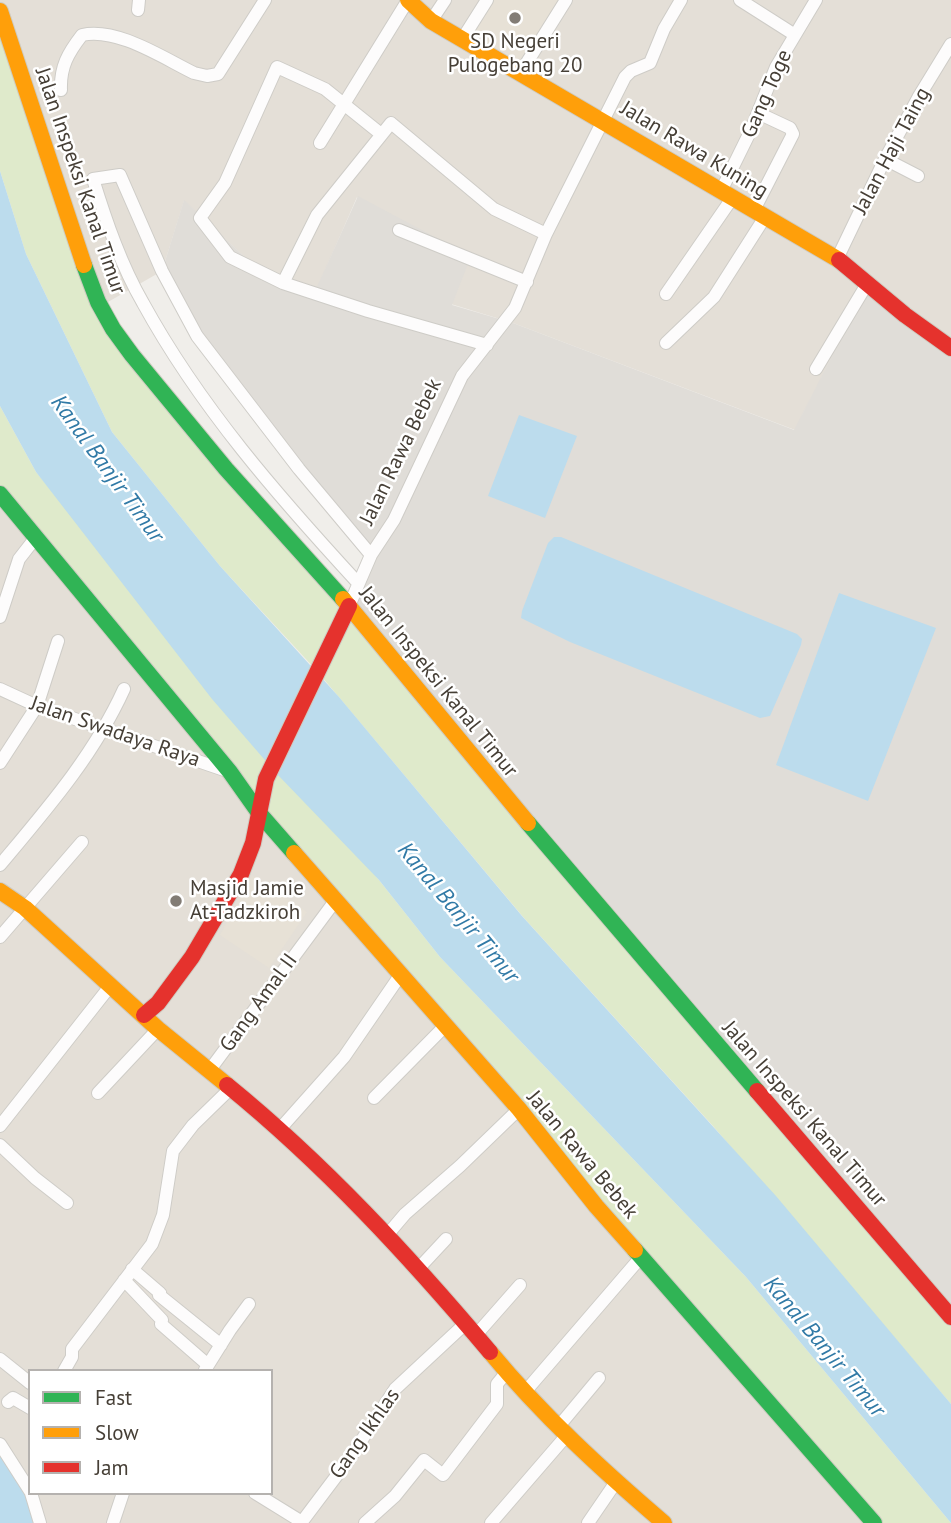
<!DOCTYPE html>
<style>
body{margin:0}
#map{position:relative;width:951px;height:1523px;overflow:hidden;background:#f0eeea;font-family:"PT Sans",sans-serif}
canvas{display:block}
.legend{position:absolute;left:28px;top:1369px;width:245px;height:126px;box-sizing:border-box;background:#fff;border:2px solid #b5b2af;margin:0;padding:9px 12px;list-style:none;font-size:21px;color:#463f36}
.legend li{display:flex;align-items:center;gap:14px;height:35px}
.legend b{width:35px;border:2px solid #b5b2af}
</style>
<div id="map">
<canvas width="951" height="1523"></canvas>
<ul class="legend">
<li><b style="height:9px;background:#30b455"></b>Fast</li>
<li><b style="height:9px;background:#ff9f0a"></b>Slow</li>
<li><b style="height:9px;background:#e5322d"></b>Jam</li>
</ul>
</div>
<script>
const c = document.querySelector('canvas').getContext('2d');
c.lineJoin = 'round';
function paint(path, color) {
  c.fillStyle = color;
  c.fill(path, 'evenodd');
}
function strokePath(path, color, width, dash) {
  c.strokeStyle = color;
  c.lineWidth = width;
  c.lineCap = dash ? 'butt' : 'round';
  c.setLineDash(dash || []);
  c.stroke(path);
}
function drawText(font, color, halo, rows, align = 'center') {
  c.font = font + ' "PT Sans",sans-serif';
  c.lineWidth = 5;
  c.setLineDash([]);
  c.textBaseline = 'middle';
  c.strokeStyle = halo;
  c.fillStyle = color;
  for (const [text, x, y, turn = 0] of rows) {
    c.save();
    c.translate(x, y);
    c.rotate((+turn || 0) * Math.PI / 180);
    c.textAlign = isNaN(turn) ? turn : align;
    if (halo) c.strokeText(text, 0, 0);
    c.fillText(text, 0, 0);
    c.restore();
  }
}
paint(new Path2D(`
 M 0,0 L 951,0 L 951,348 L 869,285 L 795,430 L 513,323 L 451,304 L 357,197 L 316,291 L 248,260 L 184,201 L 162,271 L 101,306 L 0,12 Z
 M 0,494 L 874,1523 L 0,1523 ZM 30,1371 L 271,1371 L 271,1493 L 30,1493 Z`), '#e4dfd7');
paint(new Path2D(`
 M 358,196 L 471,256 L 452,305 L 513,323 L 794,430 L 869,284 L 951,348 L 951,1313 L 349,606 L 371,555 L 234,384 L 162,271 L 184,200 L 248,260 L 315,291 Z`), '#e0ddd8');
paint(new Path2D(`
 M 490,0 L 562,0 L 522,66 L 468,36 Z
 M 252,875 L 307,912 L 269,968 L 220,935 Z`), '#e7e1d6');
paint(new Path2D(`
 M 0,7 L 113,329 L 951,1317 L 951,1404 L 713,1126 L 524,918 L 317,671 L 220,566 L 112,432 L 26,254 L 0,171 Z
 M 0,406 L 36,472 L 379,880 L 440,957 L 746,1277 L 951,1523 L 874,1523 L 606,1217 L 0,494 Z`), '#dfeacb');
paint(new Path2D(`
 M 0,171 L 26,254 L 112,432 L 220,566 L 339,697 L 522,916 L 776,1196 L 951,1404 L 951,1523 L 746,1277 L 440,957 L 379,880 L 277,774 L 212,699 L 36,472 L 0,406 Z
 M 519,415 L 577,436 L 545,518 L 488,496 Z
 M 554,537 L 561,537 L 797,634 L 802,639 L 801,645 L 770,716 L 760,718 L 570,642 L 521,618 L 522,611 L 548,543 Z
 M 839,593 L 936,628 L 868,801 L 776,765 Z
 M 0,1451 L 23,1482 L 39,1523 L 0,1523 Z`), '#bcdced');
const street = new Path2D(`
 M 740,0 L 795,35
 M 138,10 L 139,0
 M 431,21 L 445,0
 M 463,38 L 487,0
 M 521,72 L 566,0
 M 61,90 C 60,67 68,53 82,35 C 117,27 163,58 194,73 L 207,76 L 218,74 L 265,0
 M 381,134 L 325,89 L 277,67 L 225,183 L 200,218 L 230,257 L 283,283 L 368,311 L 487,345
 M 320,143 L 408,0
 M 885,159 L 918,176
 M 721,191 L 751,130 L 776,67 L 816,0
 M 754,210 L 793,134 L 790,128 L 758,113
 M 399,230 L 527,282
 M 837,259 L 885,159 L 918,98 L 951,44
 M 283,283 L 317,215 L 391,123 L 494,209 L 546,234
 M 666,294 L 733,197
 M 666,343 L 714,297 L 765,217
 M 816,369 L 867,284
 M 358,583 C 278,496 200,407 143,303 C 121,265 106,221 93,179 L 120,175 L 162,271 L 197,336 L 299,469 L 371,555
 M 349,606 L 371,555 L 394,520 L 462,376 L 515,308 L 546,234 L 625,77 L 631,71 L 650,63 L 664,29 L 681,0
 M 0,617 L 19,559 L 37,536
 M 0,689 L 37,706 L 230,772
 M 0,763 L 37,706 L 58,641
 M 0,865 C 47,809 94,755 124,689
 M 0,937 L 82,842
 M 209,1071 L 335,901
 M 98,1093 L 158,1029
 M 374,1098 L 445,1026
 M 0,1126 L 111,985
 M 279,1130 L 344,1057 L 399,977
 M 0,1145 L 35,1178 L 67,1203
 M 388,1234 L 405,1214 L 460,1166 L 519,1109
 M 419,1268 L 446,1239
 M 132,1269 L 160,1293 L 159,1295 L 221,1345
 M 124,1280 L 162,1320 L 161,1324 L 208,1365
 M 476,1335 L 520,1285
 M 0,1359 L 30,1383
 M 205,1370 L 230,1330 L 249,1304
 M 64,1371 L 72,1357 L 72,1349 L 152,1244 L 163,1215 L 173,1151 L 193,1125 L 231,1088
 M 524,1393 L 641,1257
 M 8,1402 L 13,1398 L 30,1408
 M 559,1426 L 599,1378
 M 0,1444 L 30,1491
 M 31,1493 L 40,1523
 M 255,1493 L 302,1522
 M 113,1523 L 123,1493
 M 301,1523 L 350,1458 L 395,1389 L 466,1323
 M 365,1523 L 395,1496 L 424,1460 L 443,1475 L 497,1404 L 497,1384 L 506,1373
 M 491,1523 L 567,1435
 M 588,1523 L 616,1482`);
const fast = new Path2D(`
 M 84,265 L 98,302 L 113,329 L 132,355 L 226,469 L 343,599
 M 0,494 L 230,772 L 259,813 L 294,853
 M 528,823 L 757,1091
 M 635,1250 L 874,1523`);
const slow = new Path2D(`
 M 408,0 L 431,21 L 839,260
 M 0,11 L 84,265
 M 343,599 L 528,823
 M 294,853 L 519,1109 L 596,1206 L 635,1250
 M 0,891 L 25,908 L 158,1029 L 227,1085
 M 490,1352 C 542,1415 602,1470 664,1523`);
const jam = new Path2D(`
 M 839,260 L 905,315 L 951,348
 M 144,1015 L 158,1003 L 192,957 L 241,874 L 253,843 L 266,779 L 349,606
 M 227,1085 C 324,1164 409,1256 490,1352
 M 757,1091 L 951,1317`);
strokePath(street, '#ceccc7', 14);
strokePath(fast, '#cecbc1', 18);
strokePath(slow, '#cecbc1', 18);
strokePath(jam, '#cecbc1', 18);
strokePath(street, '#fdfcfc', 12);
strokePath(fast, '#30b455', 16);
strokePath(slow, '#ff9f0a', 16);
strokePath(jam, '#e5322d', 16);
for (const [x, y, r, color] of [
 [515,18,7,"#827c75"],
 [176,901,7,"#827c75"]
]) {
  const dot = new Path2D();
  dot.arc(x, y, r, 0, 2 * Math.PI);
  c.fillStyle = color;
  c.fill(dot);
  strokePath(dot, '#fff', 2.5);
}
drawText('21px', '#463f36', '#fff', [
 ["SD Negeri",515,42],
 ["Pulogebang 20",515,66],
 ["Masjid Jamie",190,889,"left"],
 ["At-Tadzkiroh",190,913,"left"]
]);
drawText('21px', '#463f36', '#fff', [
 ["Gang Toge",767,94,-66],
 ["Jalan Rawa Kuning",694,150,31],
 ["Jalan Haji Taing",892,151,-62],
 ["Jalan Inspeksi Kanal Timur",80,181,71],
 ["Jalan Rawa Bebek",401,452,-64],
 ["Jalan Inspeksi Kanal Timur",438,682,51],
 ["Jalan Swadaya Raya",115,732,19],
 ["Gang Amal II",259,1003,-54],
 ["Jalan Inspeksi Kanal Timur",804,1114,49],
 ["Jalan Rawa Bebek",582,1155,50],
 ["Gang Ikhlas",365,1434,-55]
]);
drawText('italic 23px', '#317aa6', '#fff', [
 ["Kanal Banjir Timur",107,469,54],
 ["Kanal Banjir Timur",458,913,50],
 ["Kanal Banjir Timur",824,1347,50]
]);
</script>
